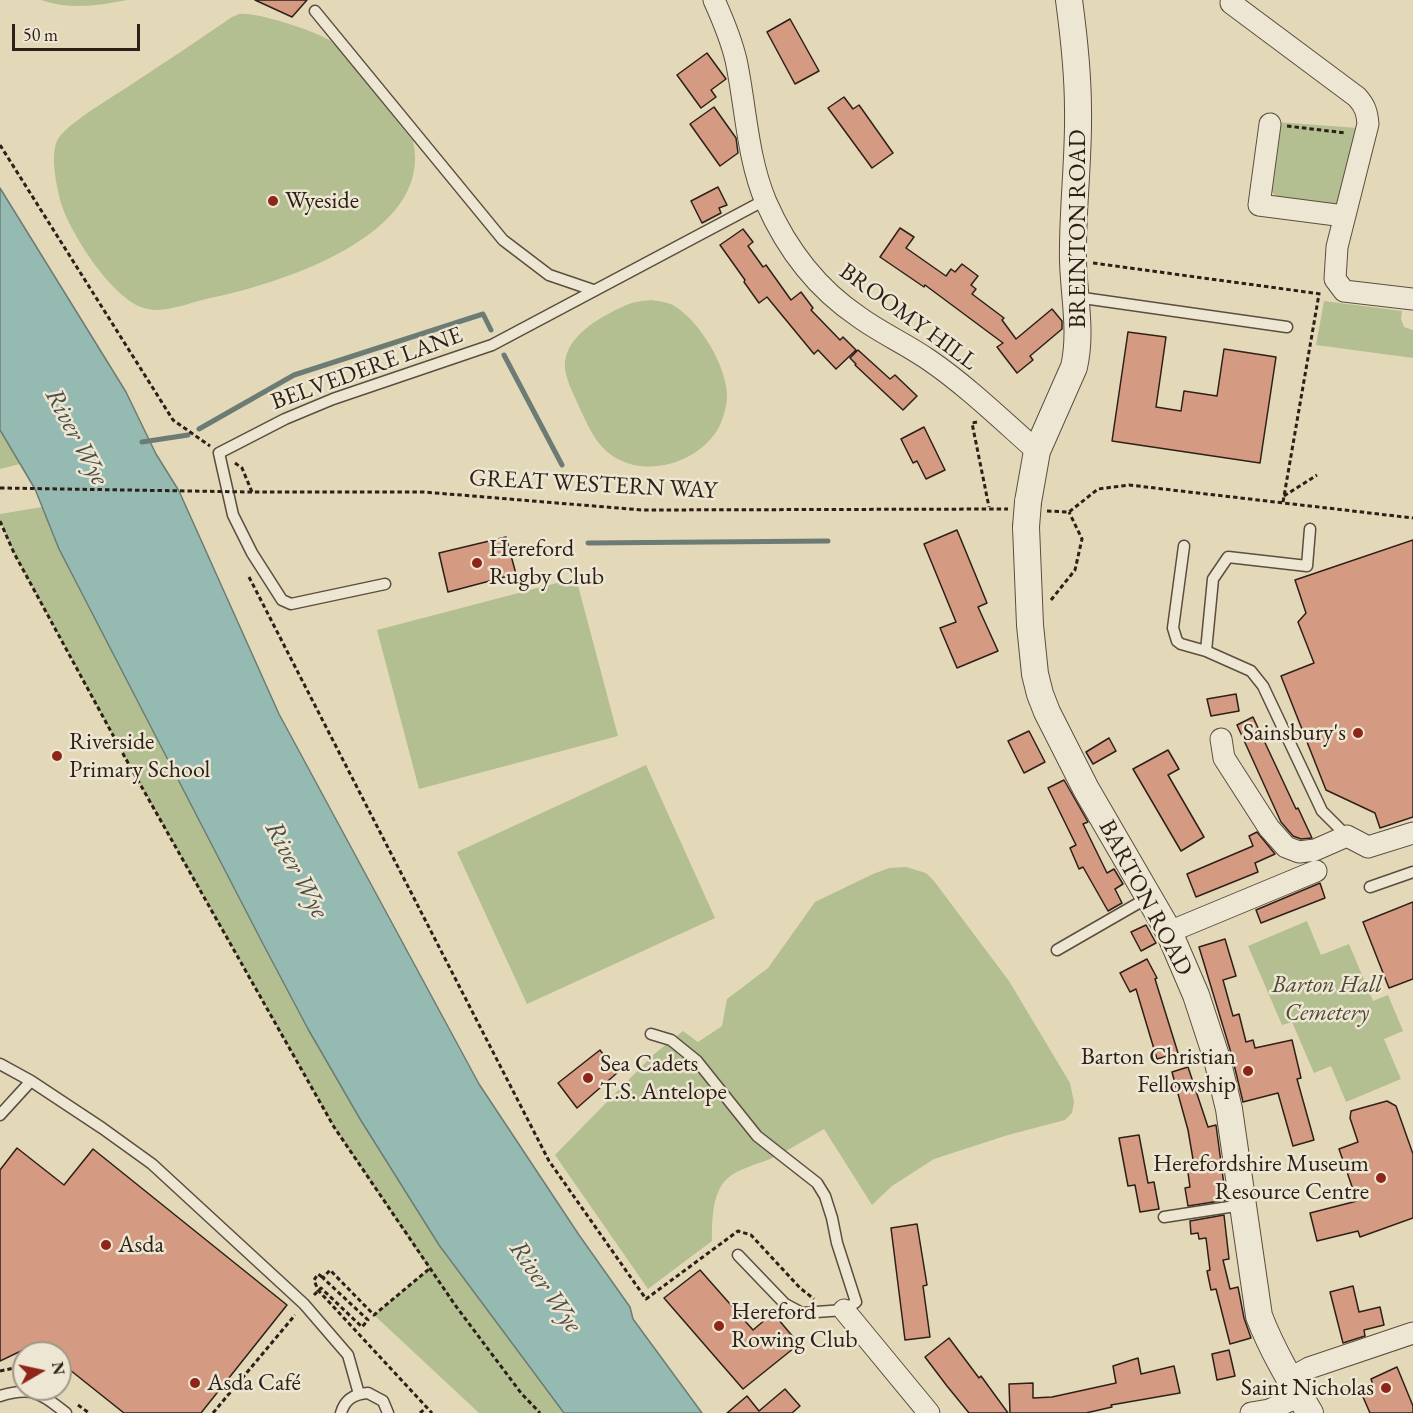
<!DOCTYPE html>
<meta charset="utf-8">
<style>
body{margin:0}
#map{position:relative;width:1413px;height:1413px;overflow:hidden;background:#e3d9b9;font-family:"EB Garamond",serif}
canvas{display:block}
.north{position:absolute;left:12px;top:1341px;width:60px;height:60px;box-sizing:border-box;background:#ede6d2;border:2px solid #a19788;border-radius:50%;rotate:81deg;font-size:16px;font-weight:700;line-height:24px;text-align:center;color:#2e2018}
.north::after{content:'';display:block;margin:auto;width:21px;height:27px;background:#8f2418;clip-path:polygon(50% 0,100% 100%,50% 72%,0 100%)}
.scale{position:absolute;left:12px;top:24px;width:128px;height:27px;box-sizing:border-box;border:3px solid #2e2018;border-top:0;padding-left:8px;font-size:18px;line-height:21px;white-space:nowrap;color:#2e2018;-webkit-text-stroke:4px #ede6d2;paint-order:stroke}
</style>
<div id="map">
<canvas width="1413" height="1413"></canvas>
<div class="north">N</div>
<div class="scale">50 m</div>
</div>
<script>
const c = document.querySelector('canvas').getContext('2d');
c.lineJoin = 'round';
function paint(path, color) {
  c.fillStyle = color;
  c.fill(path, 'evenodd');
}
function strokePath(path, color, width, dash) {
  c.strokeStyle = color;
  c.lineWidth = width;
  c.lineCap = dash ? 'butt' : 'round';
  c.setLineDash(dash || []);
  c.stroke(path);
}
function drawText(font, color, halo, rows, align = 'center') {
  c.font = font + ' "EB Garamond",serif';
  c.lineWidth = 5;
  c.setLineDash([]);
  c.textBaseline = 'middle';
  c.strokeStyle = halo;
  c.fillStyle = color;
  for (const [text, x, y, turn = 0] of rows) {
    c.save();
    c.translate(x, y);
    c.rotate((+turn || 0) * Math.PI / 180);
    c.textAlign = isNaN(turn) ? turn : align;
    if (halo) c.strokeText(text, 0, 0);
    c.fillText(text, 0, 0);
    c.restore();
  }
}
paint(new Path2D(`
 M 41,0 L 127,0 C 98,6 70,10 41,0 Z
 M 239,14 C 258,12 319,32 334,43 L 413,141 C 435,237 275,285 206,299 C 189,303 165,313 148,309 C 115,304 70,233 61,203 C 57,188 48,150 60,136 C 75,119 106,101 126,88 C 161,65 197,41 232,17 Z
 M 1277,122 L 1358,128 L 1338,204 L 1278,198 L 1271,191 Z
 M 651,300 C 658,301 666,302 673,305 C 699,320 727,366 727,396 C 727,406 723,419 719,427 C 701,461 650,478 616,458 C 598,448 589,428 581,411 C 576,399 566,381 565,368 C 563,337 600,317 624,306 C 632,302 642,301 651,300 Z
 M 1324,301 L 1402,311 L 1401,319 L 1404,327 L 1413,330 L 1413,358 L 1316,345 Z
 M 0,430 L 20,464 L 0,469 Z
 M 42,507 L 59,549 L 262,942 L 308,1029 L 360,1119 L 439,1245 L 564,1413 L 479,1413 L 374,1315 L 429,1269 L 334,1127 L 127,761 L 14,553 L 0,521 L 0,514 Z
 M 576,578 L 618,736 L 419,789 L 377,630 Z
 M 646,765 L 715,918 L 527,1004 L 457,852 Z
 M 906,867 L 926,873 L 934,881 L 1009,981 L 1070,1083 L 1074,1102 L 1072,1113 L 1065,1120 L 1008,1135 L 934,1159 L 892,1186 L 872,1205 L 824,1129 C 806,1139 789,1150 770,1159 C 756,1165 735,1169 724,1182 C 712,1197 712,1222 712,1241 L 648,1289 L 555,1155 L 653,1055 L 683,1031 L 698,1042 L 722,1026 L 727,999 L 768,968 L 815,902 L 873,874 L 889,868 Z
 M 1307,921 L 1321,955 L 1349,944 L 1373,1001 L 1388,995 L 1403,1031 L 1384,1039 L 1401,1079 L 1346,1102 L 1331,1066 L 1314,1073 L 1292,1022 L 1282,1025 L 1248,946 Z`), '#b3bf90');
const water = new Path2D(`
 M 0,188 L 126,392 L 156,454 L 179,491 L 279,714 L 479,1084 L 579,1235 L 630,1307 L 633,1319 L 702,1413 L 564,1413 L 439,1245 L 360,1119 L 308,1029 L 262,942 L 59,549 L 35,489 L 0,430 Z`);
paint(water, '#95bab2');
strokePath(water, '#6c7c74', 1.5);
strokePath(new Path2D(`
 M 504,355 L 562,465
 M 199,429 L 294,375 L 483,314 L 491,330
 M 142,442 L 188,435
 M 588,543 L 828,541`), '#6c7c74', 5);
const building = new Path2D(`
 M 255,0 L 307,0 L 292,17 Z
 M 790,19 L 819,71 L 795,84 L 767,32 Z
 M 707,53 L 726,79 L 711,90 L 716,97 L 701,108 L 677,75 Z
 M 844,97 L 853,109 L 859,105 L 893,153 L 872,168 L 828,108 Z
 M 714,107 L 736,138 L 738,153 L 720,166 L 690,124 Z
 M 718,187 L 727,205 L 719,208 L 721,213 L 702,223 L 691,201 Z
 M 900,228 L 914,237 L 906,248 L 946,276 L 951,269 L 955,272 L 962,264 L 978,276 L 971,285 L 976,289 L 972,294 L 1004,318 L 1002,320 L 1016,339 L 1052,309 L 1062,321 L 1062,329 L 1030,356 L 1033,360 L 1017,373 L 997,347 L 1003,343 L 925,285 L 924,287 L 880,257 Z
 M 743,229 L 753,242 L 748,246 L 763,267 L 766,265 L 791,300 L 801,292 L 813,308 L 811,310 L 840,340 L 843,337 L 856,350 L 836,369 L 818,350 L 814,354 L 767,297 L 759,303 L 744,282 L 745,280 L 720,245 Z
 M 1128,332 L 1166,337 L 1156,407 L 1181,411 L 1184,391 L 1217,396 L 1224,349 L 1276,357 L 1260,463 L 1112,441 Z
 M 858,350 L 890,379 L 895,375 L 917,396 L 903,410 L 855,365 L 856,364 L 850,358 Z
 M 924,427 L 945,470 L 926,479 L 917,461 L 913,463 L 901,439 Z
 M 957,530 L 987,603 L 978,607 L 998,651 L 957,668 L 940,628 L 956,622 L 924,544 Z
 M 506,537 L 516,574 L 448,592 L 439,553 Z
 M 1413,540 L 1413,817 L 1380,828 L 1375,813 L 1326,790 L 1281,676 L 1314,663 L 1298,622 L 1306,613 L 1295,580 Z
 M 1236,694 L 1239,711 L 1211,716 L 1207,699 Z
 M 1253,717 L 1296,809 L 1298,808 L 1312,838 L 1301,839 L 1293,836 L 1281,822 L 1237,725 Z
 M 1029,731 L 1045,762 L 1024,773 L 1008,741 Z
 M 1109,738 L 1116,751 L 1093,764 L 1086,752 Z
 M 1168,750 L 1179,769 L 1168,775 L 1204,837 L 1181,851 L 1133,769 Z
 M 1064,780 L 1088,822 L 1083,824 L 1107,873 L 1114,869 L 1123,884 L 1115,889 L 1122,903 L 1108,911 L 1083,867 L 1079,869 L 1070,848 L 1076,845 L 1048,788 Z
 M 1257,832 L 1275,854 L 1255,863 L 1258,872 L 1196,897 L 1187,874 L 1253,846 L 1249,836 Z
 M 1320,883 L 1325,898 L 1261,923 L 1256,910 Z
 M 1413,902 L 1413,979 L 1389,988 L 1363,922 Z
 M 1146,925 L 1156,943 L 1141,951 L 1131,932 Z
 M 1225,939 L 1236,976 L 1223,980 L 1233,1016 L 1239,1014 L 1246,1042 L 1253,1040 L 1255,1048 L 1292,1040 L 1301,1078 L 1297,1079 L 1314,1140 L 1293,1146 L 1278,1093 L 1243,1102 L 1232,1056 L 1199,947 Z
 M 1147,959 L 1157,978 L 1155,979 L 1178,1053 L 1157,1059 L 1136,989 L 1130,992 L 1120,973 Z
 M 600,1050 L 617,1073 L 577,1108 L 558,1083 Z
 M 1188,1067 L 1208,1127 L 1216,1125 L 1226,1200 L 1188,1206 L 1185,1188 L 1190,1187 L 1187,1166 L 1194,1165 L 1188,1130 L 1172,1072 Z
 M 1387,1101 L 1396,1106 L 1413,1154 L 1413,1218 L 1360,1237 L 1358,1231 L 1317,1241 L 1310,1213 L 1357,1201 L 1339,1149 L 1358,1142 L 1350,1118 L 1351,1111 Z
 M 1139,1135 L 1148,1183 L 1154,1182 L 1159,1209 L 1140,1212 L 1135,1185 L 1128,1186 L 1119,1138 Z
 M 17,1148 L 64,1185 L 93,1149 L 287,1305 L 201,1413 L 124,1413 L 60,1362 L 60,1353 L 26,1353 L 23,1350 L 0,1361 L 0,1170 Z
 M 1224,1215 L 1229,1259 L 1223,1260 L 1230,1289 L 1238,1287 L 1244,1318 L 1251,1338 L 1230,1344 L 1216,1289 L 1211,1290 L 1207,1271 L 1210,1270 L 1206,1238 L 1199,1239 L 1198,1233 L 1191,1234 L 1190,1221 Z
 M 917,1224 L 927,1285 L 923,1286 L 930,1337 L 905,1340 L 891,1228 Z
 M 700,1270 L 753,1330 L 773,1313 L 799,1344 L 743,1389 L 664,1298 Z
 M 1353,1286 L 1359,1312 L 1380,1307 L 1384,1325 L 1364,1330 L 1365,1336 L 1343,1343 L 1330,1292 Z
 M 949,1338 L 979,1378 L 981,1376 L 1008,1413 L 969,1413 L 947,1386 L 925,1357 Z
 M 1229,1350 L 1235,1376 L 1217,1380 L 1212,1354 Z
 M 1138,1358 L 1141,1374 L 1174,1366 L 1180,1393 L 1111,1405 L 1112,1407 L 1086,1413 L 1010,1413 L 1009,1384 L 1033,1383 L 1033,1398 L 1052,1397 L 1116,1383 L 1113,1366 Z
 M 1397,1367 L 1413,1406 L 1413,1413 L 1370,1413 L 1360,1390 L 1373,1385 L 1371,1379 Z
 M 785,1389 L 800,1406 L 792,1413 L 727,1413 L 747,1396 L 759,1411 Z`);
paint(building, '#d59b82');
strokePath(building, '#2e2018', 1.5);
const service = new Path2D(`
 M 315,11 L 503,240 L 549,275 L 593,290
 M 1076,297 L 1287,327
 M 1184,546 L 1173,628 L 1177,641 L 1181,644 L 1206,651 L 1251,671 L 1263,686 L 1322,811 L 1347,836
 M 385,584 L 291,604 L 282,600 L 252,553 L 233,515 L 219,453 L 285,419 L 333,399 L 492,345 L 765,200
 M 1206,651 L 1213,579 L 1228,557 L 1307,566 L 1310,529
 M 1370,887 L 1413,872
 M 1057,950 L 1149,897
 M 651,1034 L 671,1040 L 697,1061 L 757,1136 L 817,1183 L 825,1196 L 832,1218 L 837,1243 L 856,1302 L 844,1310 L 802,1313 L 785,1304 L 738,1255
 M 0,1064 L 31,1081 L 102,1128 L 152,1164 L 304,1304 L 348,1355 L 359,1394
 M 0,1115 L 31,1081
 M 1164,1217 L 1242,1205
 M 0,1396 C 33,1386 40,1393 66,1413
 M 341,1413 C 345,1399 354,1394 368,1393 L 383,1401 L 388,1413`);
const minor = new Path2D(`
 M 714,0 C 723,20 731,39 736,60 C 746,107 747,157 766,202 C 787,250 816,288 859,317 C 881,333 906,344 929,360 C 967,386 1002,420 1037,451
 M 1231,3 L 1357,97 C 1365,106 1367,112 1368,124 L 1337,247 L 1335,279 L 1344,291 L 1413,299
 M 1270,124 L 1259,205 L 1344,216
 M 1221,739 L 1224,758 L 1269,828 L 1286,847 L 1299,852 L 1315,850 L 1347,836 L 1368,847 L 1413,833
 M 1169,932 L 1316,871
 M 844,1310 L 929,1413
 M 1289,1379 L 1309,1368 L 1413,1333
 M 1251,1413 L 1269,1410 L 1300,1396`);
const tertiary = new Path2D(`
 M 1028,502 L 1037,451 L 1074,367 C 1082,332 1074,297 1073,261 C 1072,211 1079,160 1078,110 C 1078,72 1074,37 1069,0
 M 1026,527 L 1030,625 L 1035,674 L 1040,694 L 1047,712 L 1086,789 L 1169,932 L 1196,995 L 1217,1059 L 1229,1109 L 1259,1316 C 1272,1350 1291,1382 1310,1413`);
strokePath(service, '#5b4e40', 13);
strokePath(minor, '#5b4e40', 23);
strokePath(tertiary, '#5b4e40', 28);
strokePath(new Path2D(`
 M 1287,126 L 1346,133
 M 0,145 L 173,420 L 210,446
 M 1093,263 L 1321,294
 M 977,422 L 972,423 L 989,507
 M 235,463 L 242,468 L 252,492 L 424,492 L 642,510 L 1008,509
 M 1284,496 L 1317,475
 M 1283,502 L 1319,294
 M 1047,511 L 1069,512 L 1098,489 L 1129,485 L 1413,518
 M 0,521 L 14,553 L 127,761 L 334,1127 L 455,1305 L 521,1393 L 540,1413
 M 249,577 L 549,1161 L 646,1299 L 738,1231 L 751,1235 L 800,1288 L 814,1299
 M 1051,600 L 1075,570 L 1082,539 L 1069,512
 M 322,1277 L 318,1274 L 314,1280 L 318,1290 L 432,1413
 M 314,1295 L 321,1288 L 362,1327 L 368,1320 L 323,1278 L 330,1270 L 374,1315 L 429,1269
 M 0,1371 L 24,1366
 M 78,1405 L 89,1413
 M 213,1413 L 295,1315
 M 420,1413 L 427,1407`), '#2e2018', 3, [4.5, 3]);
strokePath(service, '#ede6d2', 10);
strokePath(minor, '#ede6d2', 21);
strokePath(tertiary, '#ede6d2', 26);
const tertiaryBridge = new Path2D(`
 M 1026,527 L 1028,502`);
strokePath(tertiaryBridge, '#5b4e40', 28, []);
strokePath(new Path2D(`
 M 0,488 L 252,492`), '#2e2018', 3, [4.5, 3]);
strokePath(tertiaryBridge, '#ede6d2', 26);
for (const [x, y, r, color] of [
 [273,201,6,"#8f2418"],
 [477,563,6,"#8f2418"],
 [1358,733,6,"#8f2418"],
 [57,756,6,"#8f2418"],
 [1248,1071,6,"#8f2418"],
 [588,1078,6,"#8f2418"],
 [1381,1178,6,"#8f2418"],
 [106,1245,6,"#8f2418"],
 [719,1326,6,"#8f2418"],
 [195,1383,6,"#8f2418"],
 [1386,1388,6,"#8f2418"]
]) {
  const dot = new Path2D();
  dot.arc(x, y, r, 0, 2 * Math.PI);
  c.fillStyle = color;
  c.fill(dot);
  strokePath(dot, '#ede6d2', 2);
}
drawText('24px', '#2e2018', '#ede6d2', [
 ["Wyeside",285,201],
 ["Hereford",489,549],
 ["Rugby Club",489,577],
 ["Sainsbury's",1346,733,"right"],
 ["Riverside",69,742],
 ["Primary School",69,770],
 ["Barton Christian",1236,1057,"right"],
 ["Fellowship",1236,1085,"right"],
 ["Sea Cadets",600,1064],
 ["T.S. Antelope",600,1092],
 ["Herefordshire Museum",1369,1164,"right"],
 ["Resource Centre",1369,1192,"right"],
 ["Asda",118,1245],
 ["Hereford",731,1312],
 ["Rowing Club",731,1340],
 ["Asda Café",207,1383],
 ["Saint Nicholas",1374,1388,"right"]
], 'left');
drawText('24px', '#2e2018', '#ede6d2', [
 ["BREINTON ROAD",1078,229,-90],
 ["BROOMY HILL",908,317,36],
 ["BELVEDERE LANE",367,369,-20],
 ["GREAT WESTERN WAY",593,485,3],
 ["BARTON ROAD",1145,898,62]
]);
drawText('italic 24px', '#4f4836', '#ede6d2', [
 ["Barton Hall",1327,985],
 ["Cemetery",1327,1013]
]);
drawText('italic 26px', '#4d4e46', '#ede6d2', [
 ["River Wye",76,437,62],
 ["River Wye",296,870,62],
 ["River Wye",545,1287,55]
]);
</script>
